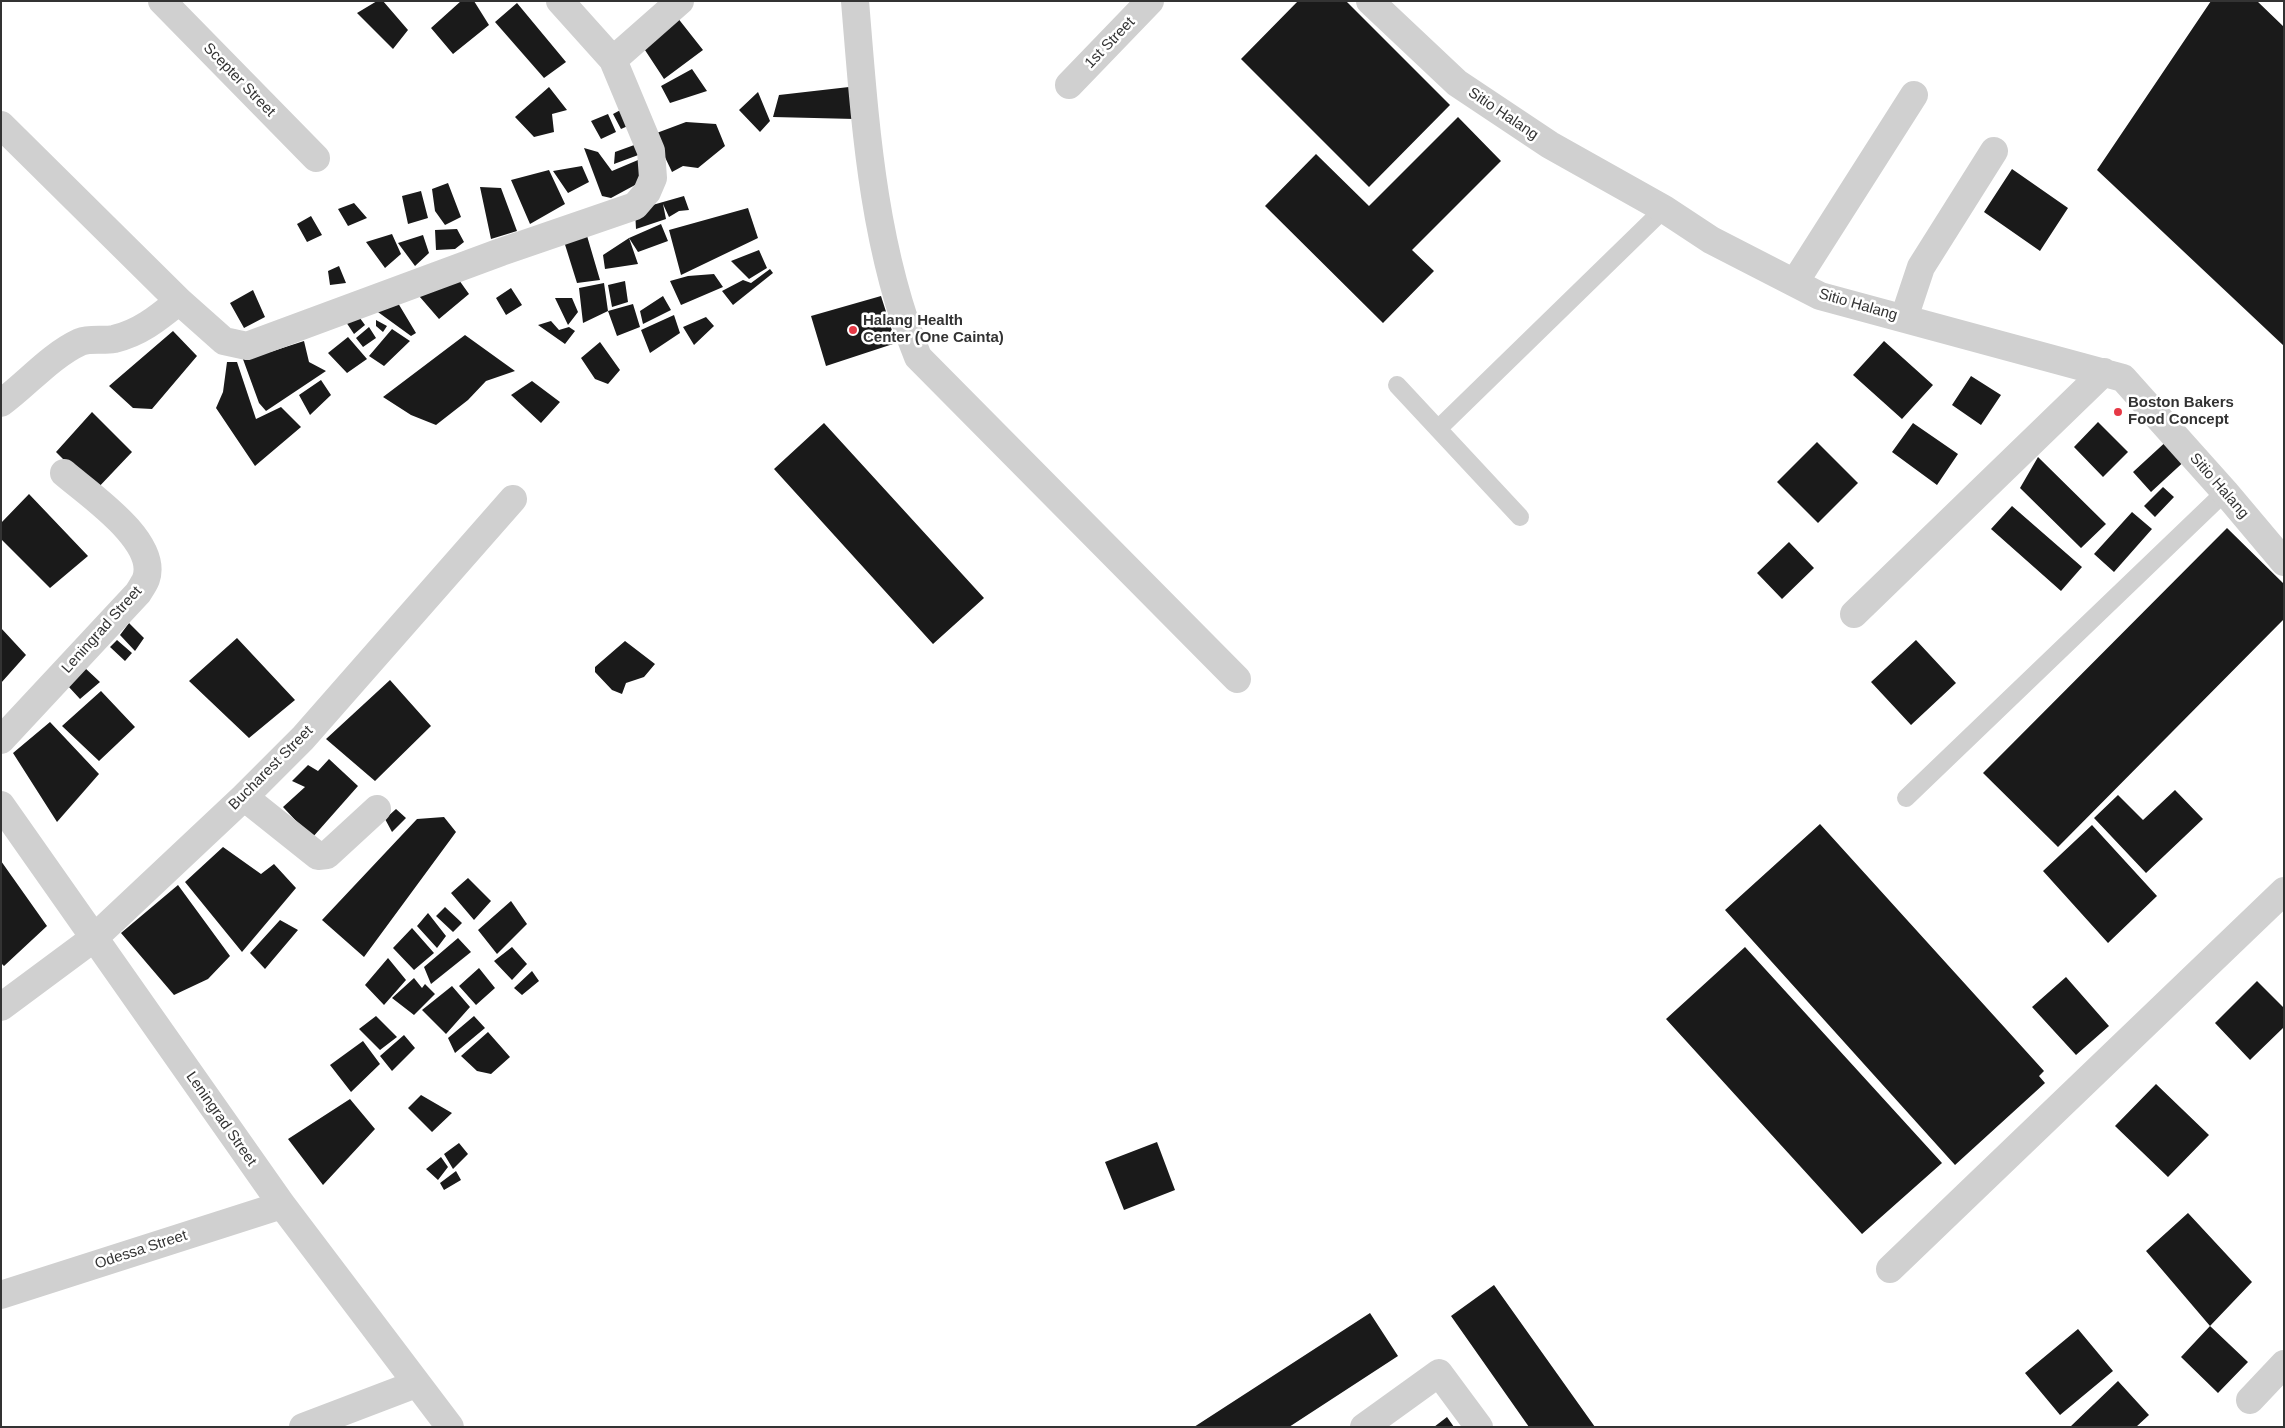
<!DOCTYPE html>
<style>
body{margin:0}
#map{position:relative;width:2285px;height:1428px;overflow:hidden;background:#fff;font-family:Arial,sans-serif}
canvas{display:block}
.frame{position:absolute;inset:0;border:2px solid #333;pointer-events:none}
</style>
<div id="map">
<canvas width="2285" height="1428"></canvas>
<div class="frame"></div>
</div>
<script>
const c = document.querySelector('canvas').getContext('2d');
c.lineJoin = 'round';
function paint(path, color) {
  c.fillStyle = color;
  c.fill(path, 'evenodd');
}
function strokePath(path, color, width, dash) {
  c.strokeStyle = color;
  c.lineWidth = width;
  c.lineCap = dash ? 'butt' : 'round';
  c.setLineDash(dash || []);
  c.stroke(path);
}
function drawText(font, color, halo, rows, align = 'center') {
  c.font = font + ' Arial,sans-serif';
  c.lineWidth = 5;
  c.setLineDash([]);
  c.textBaseline = 'middle';
  c.strokeStyle = halo;
  c.fillStyle = color;
  for (const [text, x, y, turn = 0] of rows) {
    c.save();
    c.translate(x, y);
    c.rotate((+turn || 0) * Math.PI / 180);
    c.textAlign = isNaN(turn) ? turn : align;
    if (halo) c.strokeText(text, 0, 0);
    c.fillText(text, 0, 0);
    c.restore();
  }
}
paint(new Path2D(`
 M 377,1 L 383,1 L 408,30 L 393,49 L 357,13 Z
 M 461,1 L 474,1 L 489,25 L 453,54 L 431,28 Z
 M 1298,1 L 1346,1 L 1450,105 L 1369,187 L 1241,59 Z
 M 2211,1 L 2257,1 L 2284,27 L 2284,346 L 2097,170 Z
 M 517,3 L 566,62 L 544,78 L 495,22 Z
 M 677,17 L 703,50 L 664,79 L 641,44 Z
 M 692,69 L 707,91 L 670,103 L 661,86 Z
 M 549,87 L 567,110 L 552,114 L 554,132 L 534,137 L 515,117 Z
 M 849,87 L 855,119 L 773,117 L 779,95 Z
 M 758,92 L 770,121 L 760,132 L 739,110 Z
 M 626,107 L 630,125 L 621,129 L 613,114 Z
 M 608,114 L 616,132 L 601,139 L 591,121 Z
 M 1458,117 L 1501,161 L 1412,250 L 1434,271 L 1383,323 L 1265,206 L 1316,154 L 1369,206 Z
 M 686,122 L 716,124 L 725,146 L 698,168 L 683,166 L 672,172 L 654,134 Z
 M 637,144 L 641,154 L 614,164 L 615,152 Z
 M 584,148 L 598,152 L 612,171 L 638,160 L 648,178 L 611,198 L 602,196 Z
 M 582,166 L 589,182 L 568,193 L 553,171 Z
 M 2012,169 L 2068,208 L 2040,251 L 1984,212 Z
 M 549,170 L 565,204 L 530,224 L 511,180 Z
 M 448,183 L 461,217 L 445,225 L 435,211 L 432,189 Z
 M 480,187 L 501,188 L 517,231 L 491,239 Z
 M 421,191 L 428,218 L 408,224 L 402,196 Z
 M 684,196 L 689,210 L 679,211 L 669,217 L 663,204 L 666,219 L 636,229 L 635,210 Z
 M 354,203 L 367,218 L 348,226 L 338,209 Z
 M 748,208 L 758,238 L 681,275 L 669,230 Z
 M 311,216 L 322,235 L 307,242 L 297,224 Z
 M 661,224 L 668,241 L 638,252 L 629,238 Z
 M 457,229 L 464,242 L 455,249 L 436,250 L 435,230 Z
 M 585,229 L 600,280 L 577,283 L 562,235 Z
 M 392,234 L 401,254 L 385,268 L 366,242 Z
 M 423,235 L 429,253 L 415,266 L 398,243 Z
 M 629,238 L 638,264 L 605,269 L 603,255 Z
 M 759,250 L 767,268 L 749,279 L 731,261 Z
 M 339,266 L 346,283 L 330,285 L 328,271 Z
 M 770,269 L 773,273 L 733,305 L 722,291 L 743,280 L 751,283 Z
 M 454,273 L 469,294 L 439,319 L 413,289 Z
 M 714,274 L 723,287 L 681,305 L 670,281 L 688,276 Z
 M 625,281 L 628,302 L 612,307 L 608,285 Z
 M 604,283 L 608,311 L 633,304 L 640,327 L 617,336 L 608,311 L 583,323 L 579,288 Z
 M 511,288 L 522,305 L 506,315 L 496,298 Z
 M 253,290 L 265,317 L 244,328 L 230,303 Z
 M 663,296 L 671,310 L 643,324 L 640,311 Z
 M 881,296 L 896,343 L 826,366 L 811,316 Z
 M 395,298 L 416,333 L 411,336 L 371,307 Z
 M 555,298 L 572,298 L 578,312 L 568,325 Z
 M 357,314 L 365,325 L 354,334 L 346,322 Z
 M 674,315 L 680,333 L 650,353 L 641,330 Z
 M 706,317 L 714,326 L 694,345 L 683,327 Z
 M 376,320 L 387,326 L 383,332 L 376,326 Z
 M 551,321 L 559,330 L 569,327 L 575,331 L 565,344 L 538,325 Z
 M 369,327 L 376,338 L 363,347 L 356,338 Z
 M 392,329 L 410,341 L 384,366 L 369,356 Z
 M 173,331 L 197,356 L 152,409 L 133,408 L 109,386 Z
 M 465,335 L 515,371 L 486,381 L 468,400 L 436,425 L 411,415 L 383,397 Z
 M 348,337 L 367,359 L 347,373 L 328,353 Z
 M 304,341 L 309,362 L 326,371 L 266,411 L 259,403 L 240,351 L 270,352 Z
 M 1884,341 L 1933,385 L 1902,419 L 1853,375 Z
 M 600,342 L 620,370 L 608,384 L 595,379 L 581,358 Z
 M 227,362 L 237,362 L 256,419 L 281,407 L 301,427 L 255,466 L 216,408 L 223,392 Z
 M 1971,376 L 2001,395 L 1981,425 L 1952,405 Z
 M 321,380 L 331,395 L 310,415 L 299,395 Z
 M 532,381 L 560,402 L 541,423 L 511,395 Z
 M 92,412 L 132,452 L 95,491 L 56,452 Z
 M 2098,422 L 2128,452 L 2103,477 L 2074,447 Z
 M 824,423 L 984,598 L 933,644 L 774,469 Z
 M 1913,423 L 1958,454 L 1937,485 L 1892,452 Z
 M 2170,438 L 2189,457 L 2151,492 L 2133,472 Z
 M 1817,442 L 1858,483 L 1818,523 L 1777,482 Z
 M 2038,457 L 2106,524 L 2081,548 L 2020,488 Z
 M 2163,487 L 2174,497 L 2155,517 L 2144,506 Z
 M 29,494 L 88,556 L 50,588 L 1,539 L 1,523 Z
 M 2012,506 L 2082,567 L 2061,591 L 1991,529 Z
 M 2132,512 L 2152,529 L 2114,572 L 2094,554 Z
 M 2227,528 L 2284,584 L 2284,619 L 2058,847 L 1983,773 Z
 M 1789,542 L 1814,568 L 1782,599 L 1757,573 Z
 M 129,623 L 144,638 L 135,651 L 120,635 Z
 M 1,628 L 26,655 L 1,683 Z
 M 237,638 L 295,700 L 249,738 L 189,681 Z
 M 117,640 L 132,653 L 125,661 L 110,647 Z
 M 1916,640 L 1956,683 L 1911,725 L 1871,682 Z
 M 625,641 L 655,664 L 644,677 L 626,683 L 622,694 L 612,690 L 595,672 L 595,667 Z
 M 84,667 L 100,682 L 80,699 L 68,686 Z
 M 390,680 L 431,726 L 375,781 L 326,739 Z
 M 101,691 L 135,727 L 99,761 L 62,726 Z
 M 50,722 L 99,774 L 57,822 L 13,753 Z
 M 329,759 L 358,786 L 312,838 L 283,807 L 305,787 L 292,781 L 308,765 L 318,771 Z
 M 2175,790 L 2203,819 L 2146,873 L 2094,818 L 2118,795 L 2143,820 Z
 M 396,809 L 406,818 L 392,832 L 385,819 Z
 M 444,817 L 456,832 L 364,957 L 322,920 L 417,819 Z
 M 1820,824 L 2044,1071 L 2039,1076 L 2045,1083 L 1955,1165 L 1725,910 Z
 M 2092,825 L 2157,896 L 2108,943 L 2043,871 Z
 M 223,847 L 261,874 L 274,864 L 296,888 L 242,952 L 185,882 Z
 M 1,861 L 47,926 L 4,966 L 1,963 Z
 M 468,878 L 491,901 L 474,920 L 451,893 Z
 M 178,885 L 230,956 L 208,979 L 174,995 L 121,933 Z
 M 511,901 L 527,924 L 497,954 L 478,930 Z
 M 445,907 L 462,923 L 453,932 L 436,916 Z
 M 428,913 L 446,936 L 437,948 L 417,926 Z
 M 280,920 L 298,930 L 265,969 L 250,953 Z
 M 412,928 L 434,953 L 414,970 L 393,948 Z
 M 458,938 L 471,952 L 431,984 L 424,967 Z
 M 512,947 L 527,964 L 512,980 L 494,961 Z
 M 1745,947 L 1942,1163 L 1862,1234 L 1666,1019 Z
 M 388,958 L 406,980 L 384,1005 L 365,985 Z
 M 479,968 L 495,988 L 476,1005 L 459,986 Z
 M 532,971 L 539,981 L 522,995 L 514,988 Z
 M 2066,977 L 2109,1026 L 2076,1055 L 2032,1007 Z
 M 414,978 L 422,988 L 425,984 L 435,994 L 414,1015 L 392,998 Z
 M 2257,981 L 2284,1008 L 2284,1027 L 2250,1060 L 2215,1023 Z
 M 452,986 L 470,1007 L 446,1034 L 422,1010 Z
 M 376,1016 L 397,1037 L 380,1050 L 359,1029 Z
 M 474,1016 L 485,1028 L 455,1053 L 448,1038 Z
 M 488,1032 L 510,1057 L 491,1074 L 477,1071 L 461,1056 Z
 M 404,1035 L 415,1048 L 392,1071 L 380,1056 Z
 M 363,1041 L 380,1064 L 351,1092 L 330,1065 Z
 M 2156,1084 L 2209,1135 L 2168,1177 L 2115,1126 Z
 M 421,1095 L 452,1113 L 432,1132 L 408,1108 Z
 M 350,1099 L 375,1129 L 323,1185 L 288,1139 Z
 M 1157,1142 L 1175,1190 L 1124,1210 L 1105,1162 Z
 M 459,1143 L 468,1154 L 453,1169 L 444,1154 Z
 M 441,1157 L 448,1167 L 438,1180 L 426,1169 Z
 M 456,1171 L 461,1180 L 444,1190 L 440,1183 Z
 M 2188,1213 L 2252,1282 L 2210,1326 L 2146,1251 Z
 M 1494,1285 L 1595,1427 L 1529,1427 L 1451,1316 Z
 M 1370,1313 L 1398,1356 L 1289,1427 L 1194,1427 Z
 M 2210,1326 L 2248,1362 L 2218,1393 L 2181,1357 Z
 M 2078,1329 L 2113,1371 L 2060,1415 L 2025,1373 Z
 M 2118,1381 L 2149,1415 L 2136,1427 L 2070,1427 Z
 M 1447,1417 L 1454,1427 L 1434,1427 Z`), '#1a1a1a');
strokePath(new Path2D(`
 M 1397,385 L 1520,517
 M 1438,429 L 1664,209
 M 1906,798 L 2225,492`), '#d0d0d0', 18);
strokePath(new Path2D(`
 M 162,1 L 316,158
 M 855,1 C 865,121 872,244 918,357 L 1237,679
 M 1370,1 L 1457,83 L 1550,145 L 1664,209 L 1711,240 L 1820,296 L 2123,378 L 2225,492 L 2284,562
 M 613,60 L 680,1
 M 1069,85 L 1150,1
 M 1,125 L 179,301 L 224,341 L 247,346 L 501,252 L 635,206 L 647,192 L 653,178 L 651,151 L 613,60 L 560,1
 M 1795,282 L 1914,95
 M 1904,318 L 1921,267 L 1994,151
 M 1,403 C 27,384 50,356 80,342 C 90,338 103,341 114,339 C 140,333 158,318 179,301
 M 1854,614 L 2104,372
 M 1,740 L 138,593 C 141,588 144,584 146,579 C 159,541 88,494 64,473
 M 244,797 L 318,856 L 327,855 L 377,809
 M 1,805 L 282,1205 L 450,1427
 M 1,1007 L 94,938 L 244,797 L 303,738 L 513,499
 M 1890,1269 L 2284,891
 M 1,1295 L 282,1205
 M 2250,1400 L 2284,1364
 M 303,1427 L 416,1384
 M 1364,1427 L 1439,1373 L 1479,1427`), '#d0d0d0', 28);
for (const [x, y, r, color] of [
 [853,330,5,"#e63946"],
 [2118,412,5,"#e63946"]
]) {
  const dot = new Path2D();
  dot.arc(x, y, r, 0, 2 * Math.PI);
  c.fillStyle = color;
  c.fill(dot);
  strokePath(dot, '#fff', 2);
}
drawText('15px', '#333', '#fff', [
 ["1st Street",1110,43,-46],
 ["Scepter Street",239,80,46],
 ["Sitio Halang",1503,114,34],
 ["Sitio Halang",1858,305,16],
 ["Sitio Halang",2219,486,49],
 ["Leningrad Street",102,630,-48],
 ["Bucharest Street",271,768,-45],
 ["Leningrad Street",221,1119,55],
 ["Odessa Street",141,1250,-18]
]);
drawText('bold 15px', '#333', '#fff', [
 ["Halang Health",863,321],
 ["Center (One Cainta)",863,338],
 ["Boston Bakers",2128,403],
 ["Food Concept",2128,420]
], 'left');
</script>
